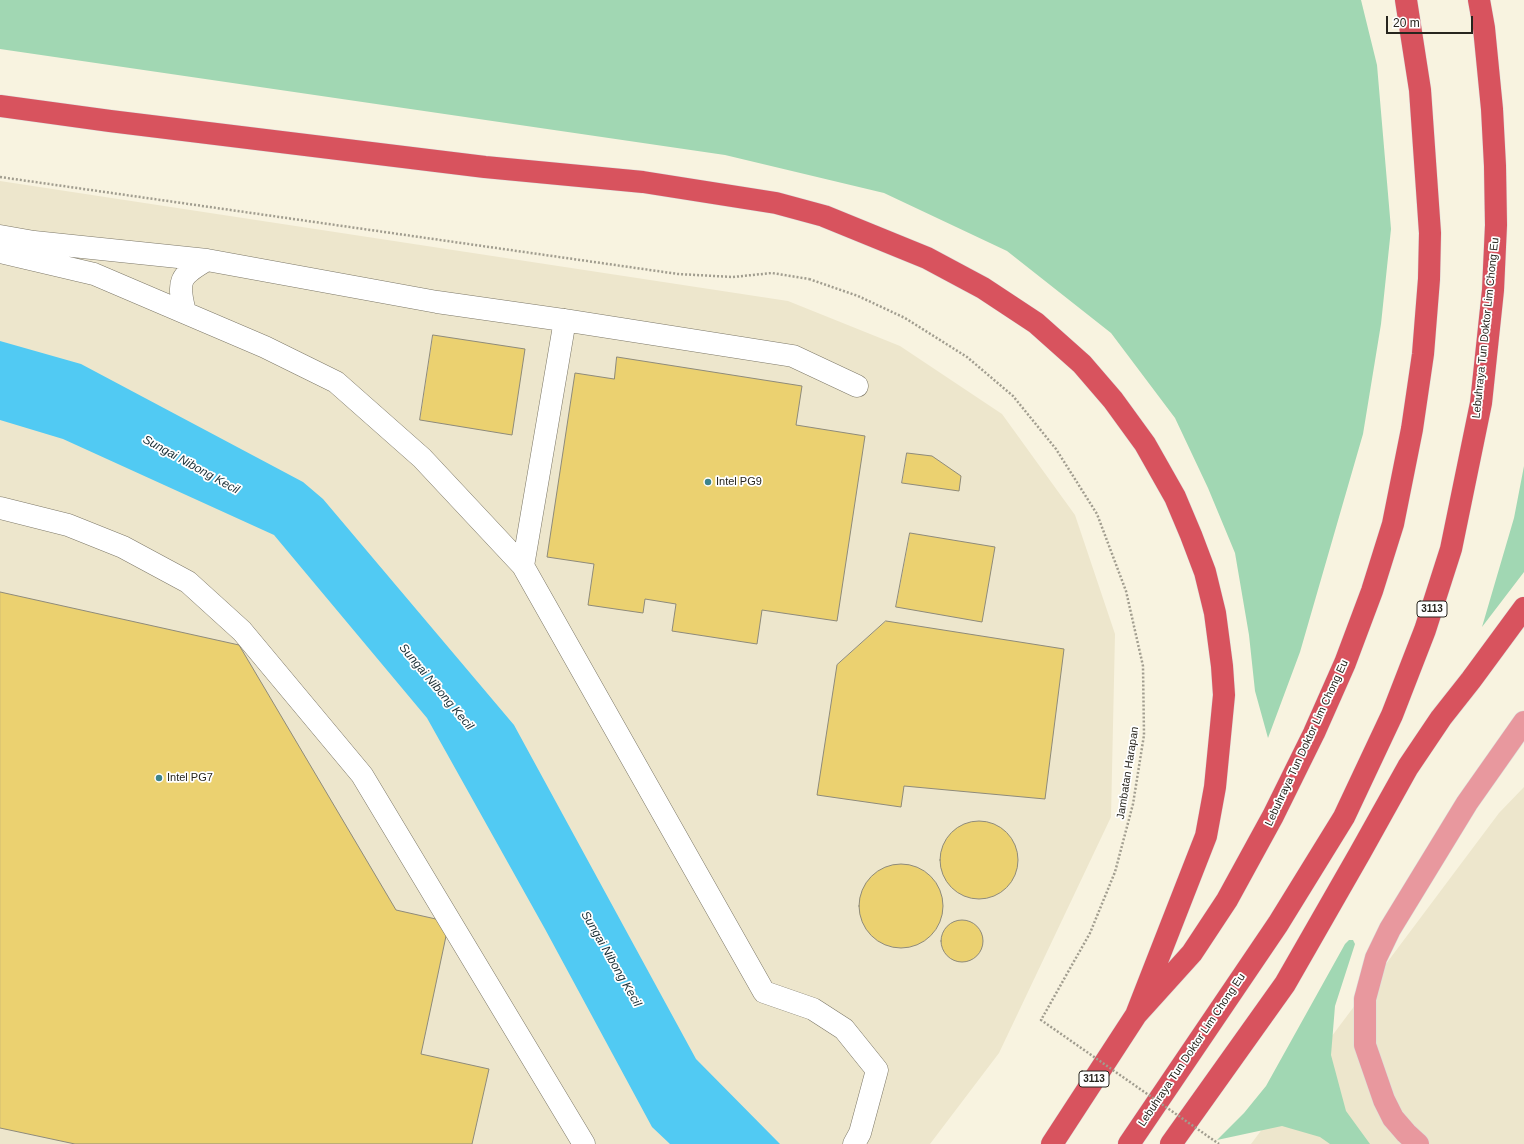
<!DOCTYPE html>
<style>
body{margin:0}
#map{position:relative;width:1524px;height:1144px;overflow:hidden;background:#f8f3e0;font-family:Helvetica,sans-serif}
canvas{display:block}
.scale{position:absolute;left:1386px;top:16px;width:87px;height:18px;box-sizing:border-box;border:2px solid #27251e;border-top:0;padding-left:5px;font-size:12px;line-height:14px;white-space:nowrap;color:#27251e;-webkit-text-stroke:3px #fff;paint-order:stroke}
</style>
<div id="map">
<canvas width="1524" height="1144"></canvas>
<div class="scale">20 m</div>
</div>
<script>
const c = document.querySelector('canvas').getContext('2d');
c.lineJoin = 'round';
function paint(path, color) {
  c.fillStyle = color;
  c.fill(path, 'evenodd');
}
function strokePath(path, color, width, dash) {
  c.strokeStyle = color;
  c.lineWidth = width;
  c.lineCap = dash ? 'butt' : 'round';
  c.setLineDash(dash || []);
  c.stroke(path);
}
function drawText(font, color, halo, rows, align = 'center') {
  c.font = font + ' Helvetica,sans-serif';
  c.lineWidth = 3.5;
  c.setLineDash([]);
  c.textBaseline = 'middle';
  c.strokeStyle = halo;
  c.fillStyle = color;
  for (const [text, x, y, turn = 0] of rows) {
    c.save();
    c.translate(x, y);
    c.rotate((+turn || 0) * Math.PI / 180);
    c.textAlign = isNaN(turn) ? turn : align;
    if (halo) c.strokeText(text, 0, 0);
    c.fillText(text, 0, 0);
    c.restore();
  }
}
paint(new Path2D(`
 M 0,181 L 788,301 L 900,346 L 1002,414 L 1075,515 L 1115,634 L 1111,817 L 999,1053 L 930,1144 L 0,1144 Z
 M 1524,787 L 1524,1144 L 1251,1144 L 1499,813 Z`), '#ede6cc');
paint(new Path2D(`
 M 0,0 L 1361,0 L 1377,65 L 1391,229 L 1381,324 L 1363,434 L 1300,652 L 1268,738 L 1255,691 L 1249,635 L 1235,553 L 1208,488 L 1175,418 L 1111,333 L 1007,251 L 884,193 L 725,155 L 0,49 Z
 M 1524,466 L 1524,572 L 1482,627 L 1514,518 Z
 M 1349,940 L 1353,940 L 1355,944 L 1335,1006 L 1331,1055 L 1346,1111 L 1370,1144 L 1330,1144 L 1320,1137 L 1282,1126 L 1217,1140 L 1244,1113 L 1266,1086 L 1345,944 Z`), '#a1d7b3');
paint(new Path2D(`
 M 0,341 L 81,364 L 303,482 L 323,499 L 514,725 L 696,1059 L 780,1144 L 670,1144 L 652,1127 L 545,929 L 427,718 L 274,535 L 63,439 L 0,420 Z`), '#51caf3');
const building = new Path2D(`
 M 433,335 L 525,349 L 512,435 L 420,420 Z
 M 617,357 L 802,386 L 796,425 L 865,436 L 837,621 L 762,610 L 757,644 L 672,631 L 676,604 L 645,599 L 643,613 L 588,605 L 594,564 L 547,557 L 575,373 L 614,379 Z
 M 907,453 L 932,456 L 961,476 L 959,491 L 902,483 Z
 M 910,533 L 995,547 L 982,622 L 896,607 Z
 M 0,592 L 239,645 L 396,910 L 449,922 L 421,1054 L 489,1069 L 472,1144 L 75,1144 L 0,1128 Z
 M 886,621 L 1064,649 L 1045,799 L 904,786 L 901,807 L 817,795 L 837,665 Z
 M940 860a39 39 0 1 1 78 0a39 39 0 1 1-78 0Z
 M859 906a42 42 0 1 1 84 0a42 42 0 1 1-84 0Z
 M941 941a21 21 0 1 1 42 0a21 21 0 1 1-42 0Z`);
paint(building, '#ebd170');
strokePath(building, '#8f8b7a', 1);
const minor = new Path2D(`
 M 0,236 L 34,242 L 207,260 L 437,302 L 570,321 L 793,356 L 857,386
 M 0,252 L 94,274 L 265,347 L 336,382 L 422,458 L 523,566 L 764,992 L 813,1009 L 844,1029 L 877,1070 L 860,1133 L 854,1144
 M 185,312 C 177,281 179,276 207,260
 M 0,508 L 68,525 L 123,547 L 188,582 L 242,631 L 362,775 L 584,1144
 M 523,566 L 565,320`);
const major = new Path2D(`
 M 1418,1144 L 1406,1133 L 1393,1118 L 1384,1100 L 1365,1045 L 1365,999 L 1376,958 L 1390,929 L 1467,803 L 1524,722`);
const highway = new Path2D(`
 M 0,106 L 110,121 L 485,167 L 643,182 L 776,203 L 824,216 L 927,258 L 983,288 L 1036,323 L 1082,364 L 1113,400 L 1145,444 L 1175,497 L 1191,535 L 1205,572 L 1215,613 L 1222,666 L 1224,695 L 1215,787 L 1206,836 L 1136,1015
 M 1052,1144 L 1136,1015 L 1192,953 L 1227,900 L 1273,816 L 1314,733 L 1345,663 L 1372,591 L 1393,524 L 1412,429 L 1423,354 L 1429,279 L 1430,233 L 1420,90 L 1406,0
 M 1129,1144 L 1278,924 L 1344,817 L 1392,715 L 1425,630 L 1451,549 L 1481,403 L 1493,290 L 1496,225 L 1495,166 L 1492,109 L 1484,28 L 1479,0
 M 1171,1144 L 1285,984 L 1360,853 L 1408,767 L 1441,718 L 1471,680 L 1524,608`);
strokePath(minor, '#7d7868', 23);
strokePath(major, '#dcdcdb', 23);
strokePath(highway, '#dcdcdb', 23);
strokePath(new Path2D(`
 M 0,177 L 678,274 L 733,277 L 772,273 L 809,279`), '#a19d8f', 2.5, [2, 2]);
strokePath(minor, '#fff', 22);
strokePath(major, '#e8989e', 22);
strokePath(highway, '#d8535e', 22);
strokePath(new Path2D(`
 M 809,279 L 858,296 L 905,318 L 967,357 L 1013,396 L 1056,449 L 1097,514 L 1126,591 L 1143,666 L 1144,735 L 1133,804 L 1115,872 L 1090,933 L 1041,1020 L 1219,1144`), '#a19d8f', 2.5, [2, 2]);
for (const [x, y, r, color] of [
 [708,482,4,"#3d848c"],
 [159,778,4,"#3d848c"]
]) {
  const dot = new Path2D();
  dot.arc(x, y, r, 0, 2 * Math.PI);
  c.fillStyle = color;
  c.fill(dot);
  strokePath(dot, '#fff', 1.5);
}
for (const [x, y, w] of [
 [1432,609,30],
 [1094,1079,30]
]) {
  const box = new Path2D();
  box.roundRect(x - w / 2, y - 8, w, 16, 3);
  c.fillStyle = '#fff';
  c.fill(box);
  strokePath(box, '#27251e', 1);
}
drawText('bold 10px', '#27251e', null, [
 ["3113",1432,609],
 ["3113",1094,1079]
]);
drawText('11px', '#27251e', '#fff', [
 ["Lebuhraya Tun Doktor Lim Chong Eu",1486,328,-84],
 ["Lebuhraya Tun Doktor Lim Chong Eu",1307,743,-65],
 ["Jambatan Harapan",1128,773,-81],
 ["Lebuhraya Tun Doktor Lim Chong Eu",1192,1050,-56]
]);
drawText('11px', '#27251e', '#fff', [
 ["Intel PG9",716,482],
 ["Intel PG7",167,778]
], 'left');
drawText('italic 12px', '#192e35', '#fff', [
 ["Sungai Nibong Kecil",191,465,29],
 ["Sungai Nibong Kecil",436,687,50],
 ["Sungai Nibong Kecil",611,959,60]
]);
</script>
